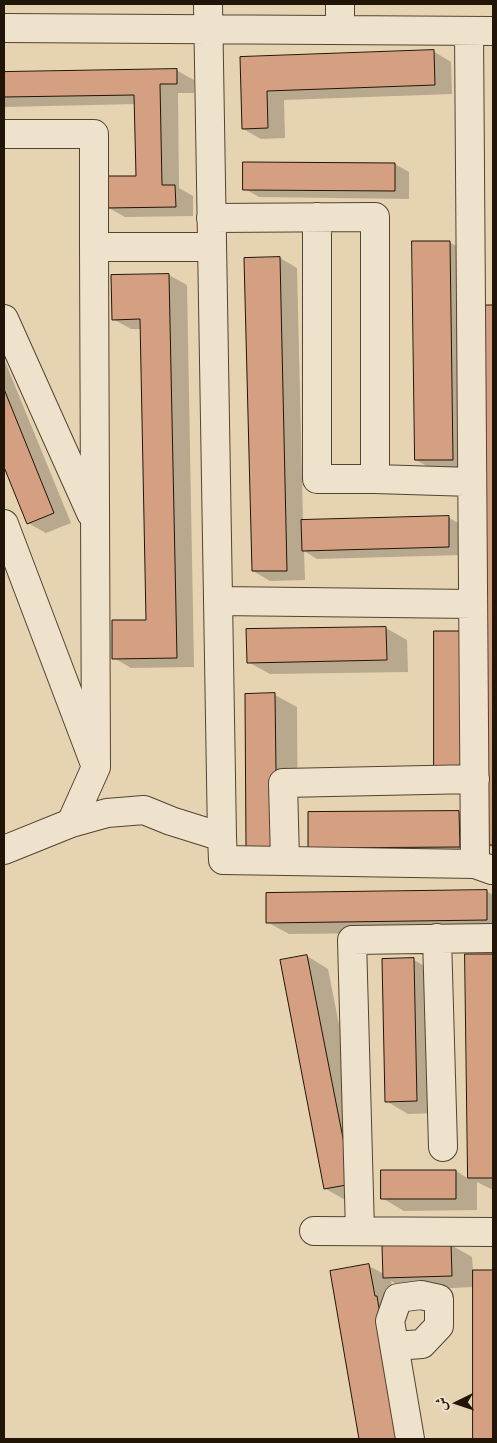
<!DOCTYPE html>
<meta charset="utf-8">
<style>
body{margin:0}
#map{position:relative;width:497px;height:1443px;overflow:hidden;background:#e6d3b1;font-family:Alegreya,Amiri,serif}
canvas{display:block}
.frame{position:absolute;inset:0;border:5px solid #211508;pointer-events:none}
.north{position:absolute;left:432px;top:1378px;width:50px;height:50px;-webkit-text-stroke:4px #efe2cc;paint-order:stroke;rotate:266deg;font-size:14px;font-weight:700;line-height:20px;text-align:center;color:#211508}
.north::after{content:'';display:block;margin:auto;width:18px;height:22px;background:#211508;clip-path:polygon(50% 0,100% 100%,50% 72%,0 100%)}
</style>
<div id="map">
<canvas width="497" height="1443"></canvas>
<div class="frame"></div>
<div class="north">ش</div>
</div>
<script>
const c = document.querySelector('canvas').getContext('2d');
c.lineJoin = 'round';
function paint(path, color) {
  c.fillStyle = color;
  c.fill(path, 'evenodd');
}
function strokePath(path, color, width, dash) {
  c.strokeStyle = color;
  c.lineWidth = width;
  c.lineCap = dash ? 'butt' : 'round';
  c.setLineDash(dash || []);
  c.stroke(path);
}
paint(new Path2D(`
 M 433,51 L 451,62 L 452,94 L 284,100 L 285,138 L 261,139 L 243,129 L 241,58 Z
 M 176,70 L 194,80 L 194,93 L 178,93 L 179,188 L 193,196 L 193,216 L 125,217 L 107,207 L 137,177 L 136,104 L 4,107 L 4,73 Z
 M 395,164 L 409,172 L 409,199 L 259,197 L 245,189 Z
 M 449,242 L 467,252 L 470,469 L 434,470 L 416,460 Z
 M 280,258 L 297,268 L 303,521 L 448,517 L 463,526 L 463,555 L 317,559 L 304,551 L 305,580 L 270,581 L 253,571 Z
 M 169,275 L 187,285 L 194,667 L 131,668 L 114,658 L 147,621 L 141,329 L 131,329 L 113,319 L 113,276 Z
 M 484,306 L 493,306 L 493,848 L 487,844 Z
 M 4,359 L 71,523 L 46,533 L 28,523 L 4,464 Z
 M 386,628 L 407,640 L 408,672 L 270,674 L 248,662 Z
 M 246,695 L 275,695 L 297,707 L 298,859 L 269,859 Z
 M 459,812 L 481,825 L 481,858 L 331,860 L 309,814 Z
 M 486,891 L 493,895 L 493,932 L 289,934 L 267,922 Z
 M 466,955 L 493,955 L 493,1190 L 477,1182 L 477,1210 L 404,1211 L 382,1198 L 456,1171 L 469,1179 Z
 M 307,956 L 328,969 L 373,1196 L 347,1201 L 326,1189 Z
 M 414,960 L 435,972 L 438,1113 L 408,1114 L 386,1101 Z
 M 451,1245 L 472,1257 L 473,1271 L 493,1271 L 493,1439 L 474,1439 L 474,1287 L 406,1290 L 391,1281 L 423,1439 L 360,1439 L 332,1272 L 369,1266 L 384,1274 Z`), '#0003');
const building = new Path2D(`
 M 434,50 L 435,85 L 267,91 L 268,128 L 242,129 L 240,57 Z
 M 177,69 L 177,84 L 160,84 L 162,185 L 175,185 L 176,207 L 106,208 L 106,176 L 136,176 L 134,95 L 4,97 L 4,72 Z
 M 243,162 L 395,163 L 395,191 L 243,190 Z
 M 412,241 L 450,241 L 453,460 L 415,460 Z
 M 280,257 L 287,571 L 252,571 L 244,258 Z
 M 169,274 L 177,658 L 112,659 L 112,620 L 146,620 L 140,319 L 112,320 L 111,275 Z
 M 483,305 L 493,305 L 493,845 L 485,845 Z
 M 4,389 L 54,513 L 27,524 L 4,467 Z
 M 449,516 L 449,547 L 302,551 L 301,520 Z
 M 386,627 L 387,660 L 247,663 L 246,629 Z
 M 434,631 L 467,631 L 467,769 L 434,769 Z
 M 275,693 L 277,847 L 246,847 L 245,694 Z
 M 459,811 L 460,847 L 308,848 L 308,812 Z
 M 487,890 L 487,920 L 266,923 L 266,893 Z
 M 465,954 L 493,954 L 493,1178 L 468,1178 Z
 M 307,955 L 352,1184 L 324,1189 L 280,960 Z
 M 414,958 L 417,1101 L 385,1102 L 382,959 Z
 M 381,1170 L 456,1170 L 456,1199 L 381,1199 Z
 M 451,1243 L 452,1276 L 383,1278 L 382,1246 Z
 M 369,1264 L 375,1296 L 377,1296 L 390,1374 L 404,1439 L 359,1439 L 330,1271 Z
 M 473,1270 L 493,1270 L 493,1439 L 473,1439 Z`);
paint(building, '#d5a081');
strokePath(building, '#211508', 1);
const minor = new Path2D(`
 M 208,4 L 222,837
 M 4,28 L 493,31
 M 340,30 L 340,4
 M 469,31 L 475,864
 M 4,134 L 94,134 L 94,247 L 212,247
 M 317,217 L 317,479 L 375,479
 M 211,218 L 375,217 L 375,479 L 472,482
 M 94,247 L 96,767
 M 4,319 L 91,513
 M 4,524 L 96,767 L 71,823
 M 218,601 L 473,604
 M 4,850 L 71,823 L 107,813 L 144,810 L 171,821 L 222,837 L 223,860 L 475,864 L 492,870
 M 285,860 L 283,783 L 475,779
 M 437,938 L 443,1147
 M 314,1231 L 493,1232
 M 360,1231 L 352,940 L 493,938
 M 395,1346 L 422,1344 L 439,1326 L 439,1299 L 421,1295 L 398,1298 L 390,1321 L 410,1439`);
strokePath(minor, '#524432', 30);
strokePath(minor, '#efe2cc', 28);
</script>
